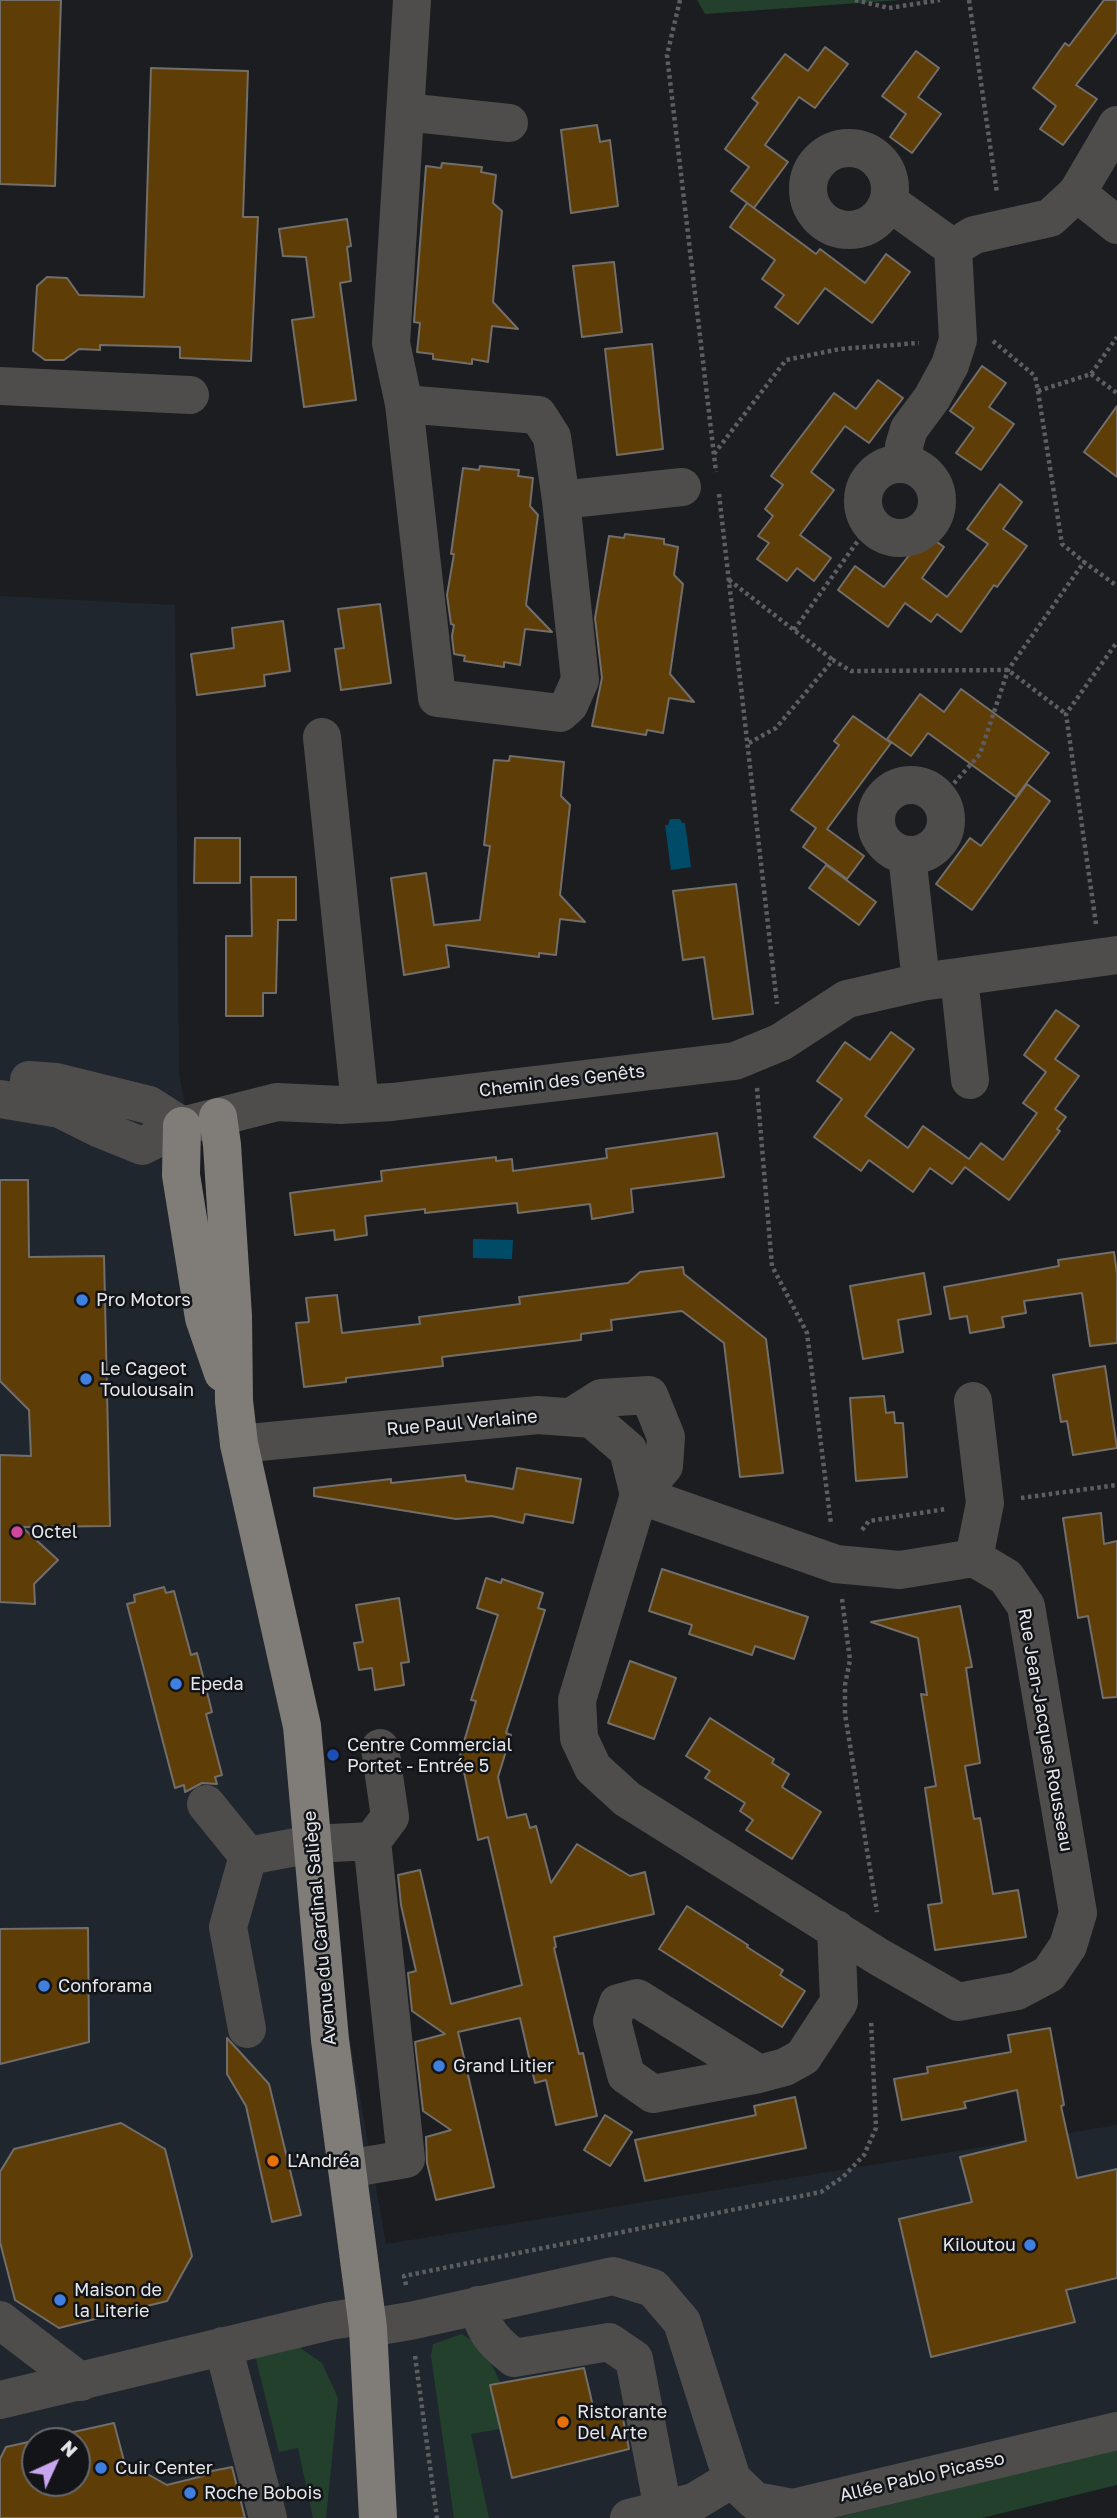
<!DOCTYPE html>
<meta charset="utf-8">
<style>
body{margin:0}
#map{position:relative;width:1117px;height:2518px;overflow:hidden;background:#1b1d21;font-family:"Golos Text",sans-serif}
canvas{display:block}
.north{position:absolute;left:21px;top:2427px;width:70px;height:70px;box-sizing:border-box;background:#121418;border:2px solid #66686c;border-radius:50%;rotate:45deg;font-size:19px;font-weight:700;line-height:28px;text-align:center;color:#e5e7ea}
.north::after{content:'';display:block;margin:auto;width:24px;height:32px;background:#c8a6ef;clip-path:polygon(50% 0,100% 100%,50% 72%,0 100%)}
</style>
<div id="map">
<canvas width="1117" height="2518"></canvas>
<div class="north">N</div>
</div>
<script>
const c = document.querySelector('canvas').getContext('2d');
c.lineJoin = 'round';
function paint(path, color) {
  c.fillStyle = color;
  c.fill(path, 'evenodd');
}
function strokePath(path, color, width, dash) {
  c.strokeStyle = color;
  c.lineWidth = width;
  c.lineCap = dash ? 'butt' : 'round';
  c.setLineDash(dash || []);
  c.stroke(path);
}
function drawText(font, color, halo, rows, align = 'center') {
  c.font = font + ' "Golos Text",sans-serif';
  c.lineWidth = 5;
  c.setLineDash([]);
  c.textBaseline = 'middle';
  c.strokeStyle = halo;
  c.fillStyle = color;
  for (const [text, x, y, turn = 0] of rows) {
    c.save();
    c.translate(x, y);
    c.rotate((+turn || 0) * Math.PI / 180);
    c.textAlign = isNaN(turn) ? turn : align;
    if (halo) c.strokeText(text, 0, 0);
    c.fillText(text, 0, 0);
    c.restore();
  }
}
paint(new Path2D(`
 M 0,596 L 175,605 L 179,1072 L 386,2244 L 1117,2125 L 1117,2478 L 953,2518 L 0,2518 ZM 35,2441 L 77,2441 L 77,2483 L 35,2483 Z`), '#20262e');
paint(new Path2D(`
 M 697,0 L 901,0 L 705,14 Z
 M 462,2334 L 484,2349 L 500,2382 L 490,2385 L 500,2429 L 471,2434 L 489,2518 L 454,2518 L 431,2356 L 433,2344 Z
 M 299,2347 L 322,2363 L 338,2398 L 326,2518 L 313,2518 L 298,2448 L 279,2452 L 255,2355 Z
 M 1117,2448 L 1117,2485 L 982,2518 L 835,2518 Z`), '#23402c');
paint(new Path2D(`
 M 670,819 L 680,819 L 682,823 L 685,823 L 691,867 L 671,870 L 665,825 L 668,825 Z
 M 473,1239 L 513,1240 L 512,1259 L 473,1258 Z`), '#004b68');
const building = new Path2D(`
 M 0,0 L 61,0 L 55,186 L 0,184 Z
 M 1104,0 L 1117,0 L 1117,32 L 1076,85 L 1097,99 L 1063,145 L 1040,129 L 1056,106 L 1033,88 L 1065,43 L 1069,46 Z
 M 825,47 L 848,64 L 815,108 L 799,97 L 765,145 L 788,162 L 754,208 L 731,191 L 749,167 L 725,149 L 758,103 L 752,98 L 785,54 L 808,71 Z
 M 916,51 L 939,68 L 918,97 L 941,114 L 912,153 L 890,137 L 906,114 L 882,96 Z
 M 151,68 L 248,71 L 243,217 L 258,217 L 251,361 L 180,358 L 180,347 L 100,345 L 100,350 L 79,349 L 64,360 L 45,360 L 33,351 L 37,286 L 47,277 L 67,278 L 79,295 L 144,297 Z
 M 597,125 L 600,142 L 610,140 L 618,206 L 571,213 L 561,130 Z
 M 442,163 L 482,167 L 481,172 L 496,175 L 493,203 L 502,211 L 493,302 L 518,329 L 492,326 L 488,362 L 472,359 L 472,364 L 433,359 L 433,354 L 417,352 L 420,323 L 414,322 L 426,166 L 441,168 Z
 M 747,203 L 816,254 L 820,249 L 865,283 L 886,254 L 910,272 L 872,323 L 825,288 L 798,324 L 775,307 L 784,295 L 762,279 L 775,260 L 730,227 Z
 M 347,219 L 351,246 L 347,247 L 351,281 L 340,283 L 356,400 L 304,407 L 292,320 L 314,317 L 306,257 L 283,256 L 279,229 Z
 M 614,262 L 622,332 L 582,337 L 573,266 Z
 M 652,344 L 663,449 L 617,455 L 605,349 Z
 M 982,366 L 1006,383 L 989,407 L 1014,424 L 981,470 L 956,453 L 974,428 L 950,411 Z
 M 878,380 L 903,398 L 869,443 L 845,426 L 811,472 L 834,490 L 800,535 L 831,558 L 814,581 L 797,568 L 787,581 L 757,559 L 769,543 L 758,536 L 773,516 L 765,509 L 783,485 L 771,476 L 834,393 L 856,409 Z
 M 1117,406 L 1117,477 L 1084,452 Z
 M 480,466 L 519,470 L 518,476 L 533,478 L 530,506 L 538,515 L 526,605 L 552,632 L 525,629 L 520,665 L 504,662 L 504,667 L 464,661 L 465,656 L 454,654 L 452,636 L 454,625 L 451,624 L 447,595 L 454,554 L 451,554 L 463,468 L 479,470 Z
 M 1000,484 L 1022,502 L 1003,529 L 1027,546 L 997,587 L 994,585 L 961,632 L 937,614 L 931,622 L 905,603 L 888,627 L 838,590 L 855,566 L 884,587 L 926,534 L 944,547 L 922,578 L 947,597 L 988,544 L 967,529 Z
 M 625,534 L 664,539 L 664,544 L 678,547 L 674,575 L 683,584 L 670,674 L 694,702 L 669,698 L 663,733 L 647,730 L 646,735 L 592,726 L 602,678 L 595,618 L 609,536 L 624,538 Z
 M 380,604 L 391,683 L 341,690 L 335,649 L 344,648 L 338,609 Z
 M 283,621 L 290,671 L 264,675 L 265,686 L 197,695 L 191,654 L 234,648 L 232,628 Z
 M 961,689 L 1049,753 L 1016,797 L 928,733 L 911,756 L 887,739 L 920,694 L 944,712 Z
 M 853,716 L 891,743 L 827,829 L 864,856 L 847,879 L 803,847 L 816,828 L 791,810 L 839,745 L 834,741 Z
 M 510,756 L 564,762 L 561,796 L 570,805 L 560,895 L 585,922 L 560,919 L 556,955 L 539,953 L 539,957 L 446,945 L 449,967 L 404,975 L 391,878 L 426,873 L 434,925 L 480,920 L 490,846 L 484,845 L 494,760 L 509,761 Z
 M 1027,784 L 1050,801 L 972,910 L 936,884 L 970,838 L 981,846 Z
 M 195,838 L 240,838 L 240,883 L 194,883 Z
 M 826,865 L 876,902 L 859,925 L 809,888 Z
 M 251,877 L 296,877 L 296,920 L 278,920 L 276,993 L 263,993 L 263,1016 L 226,1016 L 226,936 L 252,936 Z
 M 736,884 L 753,1014 L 713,1019 L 704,957 L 683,960 L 673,891 Z
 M 1056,1010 L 1079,1026 L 1055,1059 L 1079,1076 L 1055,1109 L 1066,1117 L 1057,1129 L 1060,1131 L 1009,1200 L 965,1167 L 952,1184 L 930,1168 L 913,1192 L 869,1160 L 861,1171 L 814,1137 L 842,1099 L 817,1081 L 845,1042 L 870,1060 L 891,1032 L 914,1049 L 865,1116 L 908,1148 L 923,1126 L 969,1159 L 981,1143 L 1003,1160 L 1037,1113 L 1023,1103 L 1046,1072 L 1024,1055 Z
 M 717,1133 L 724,1177 L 631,1189 L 633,1212 L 592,1219 L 590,1204 L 518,1213 L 517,1203 L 425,1213 L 425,1209 L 365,1216 L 367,1235 L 335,1240 L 334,1230 L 295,1235 L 290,1193 L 382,1181 L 381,1171 L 496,1157 L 496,1161 L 512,1159 L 513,1171 L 607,1158 L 606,1149 Z
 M 0,1180 L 28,1180 L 29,1257 L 104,1256 L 110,1526 L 22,1527 L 58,1560 L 34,1584 L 35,1604 L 0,1602 L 0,1455 L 31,1456 L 29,1410 L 0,1381 Z
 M 1114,1252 L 1117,1274 L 1117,1343 L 1090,1346 L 1082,1293 L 1024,1301 L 1026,1313 L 1002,1317 L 1004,1327 L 970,1333 L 967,1316 L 950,1319 L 944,1287 L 1059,1266 L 1058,1260 Z
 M 683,1267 L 684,1274 L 766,1339 L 783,1473 L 740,1477 L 724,1343 L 682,1311 L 611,1320 L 612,1330 L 581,1334 L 581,1340 L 442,1357 L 443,1366 L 346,1378 L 346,1382 L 304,1387 L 296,1323 L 309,1322 L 306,1298 L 337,1295 L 342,1333 L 420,1324 L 419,1317 L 520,1304 L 519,1297 L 628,1283 L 640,1272 Z
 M 924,1273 L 931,1314 L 898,1320 L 903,1352 L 863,1359 L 850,1286 Z
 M 1105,1366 L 1117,1448 L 1073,1455 L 1067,1421 L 1061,1422 L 1053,1375 Z
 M 884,1396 L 886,1413 L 894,1412 L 895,1423 L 903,1423 L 907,1477 L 856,1481 L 850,1398 Z
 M 517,1468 L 581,1479 L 573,1523 L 525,1514 L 523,1523 L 492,1516 L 456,1519 L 314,1496 L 314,1488 L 391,1479 L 391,1483 L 465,1475 L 466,1481 L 513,1489 Z
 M 1101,1513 L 1104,1544 L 1117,1541 L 1117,1697 L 1103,1698 L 1088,1616 L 1078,1618 L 1063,1518 Z
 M 662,1569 L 808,1617 L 794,1659 L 755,1646 L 752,1655 L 689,1634 L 692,1625 L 649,1611 Z
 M 486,1578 L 501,1583 L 502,1579 L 543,1593 L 538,1608 L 545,1610 L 506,1733 L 511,1735 L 498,1777 L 507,1818 L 526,1814 L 530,1828 L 536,1826 L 551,1883 L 577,1844 L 630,1876 L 645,1872 L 654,1914 L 554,1937 L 556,1947 L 554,1948 L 579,2054 L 583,2053 L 597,2116 L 556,2125 L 546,2080 L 535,2083 L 520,2018 L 458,2032 L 494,2187 L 436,2200 L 427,2163 L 426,2137 L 451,2130 L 423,2111 L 415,2042 L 445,2034 L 412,2011 L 408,1973 L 416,1971 L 401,1905 L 398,1875 L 420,1870 L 451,2004 L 522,1985 L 488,1837 L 478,1840 L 464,1772 L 456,1769 L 476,1701 L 471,1700 L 498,1615 L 477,1608 Z
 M 164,1587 L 166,1593 L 174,1591 L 191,1655 L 197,1653 L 212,1712 L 206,1714 L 222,1775 L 215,1777 L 217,1784 L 202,1783 L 185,1792 L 184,1785 L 175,1788 L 127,1604 L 135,1602 L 134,1595 Z
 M 399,1598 L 409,1662 L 401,1663 L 404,1685 L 375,1690 L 372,1668 L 359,1670 L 354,1643 L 363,1642 L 356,1605 Z
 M 960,1606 L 972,1667 L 966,1668 L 980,1763 L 965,1766 L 974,1819 L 980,1818 L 993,1894 L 1018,1890 L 1026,1937 L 935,1950 L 928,1905 L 942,1903 L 925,1788 L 936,1786 L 921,1694 L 927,1695 L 918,1638 L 871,1622 Z
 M 630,1661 L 676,1678 L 654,1739 L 608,1723 Z
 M 710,1718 L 774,1759 L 772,1763 L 789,1774 L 782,1787 L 821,1812 L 792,1859 L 746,1830 L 753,1820 L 740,1811 L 745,1803 L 705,1778 L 710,1771 L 686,1756 Z
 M 687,1906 L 748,1945 L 747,1947 L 783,1970 L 780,1975 L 805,1991 L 782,2027 L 659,1949 Z
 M 88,1928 L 89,2042 L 0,2064 L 0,1929 Z
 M 1050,2028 L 1064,2105 L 1061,2106 L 1077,2178 L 1117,2169 L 1117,2278 L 1066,2290 L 1075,2322 L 931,2357 L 899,2219 L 972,2202 L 960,2157 L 1026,2141 L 1017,2090 L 964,2102 L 966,2108 L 902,2120 L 894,2079 L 928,2073 L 927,2067 L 1011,2052 L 1008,2035 Z
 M 227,2038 L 269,2084 L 301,2215 L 272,2222 L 246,2106 L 227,2074 Z
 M 795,2097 L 806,2148 L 645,2181 L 635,2140 L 756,2115 L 754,2106 Z
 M 605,2115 L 632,2132 L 610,2166 L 584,2150 Z
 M 121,2123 L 165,2149 L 192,2256 L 167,2301 L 59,2328 L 15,2300 L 0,2242 L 0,2172 L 14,2149 Z
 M 584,2368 L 595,2415 L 621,2409 L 629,2449 L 512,2478 L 490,2385 Z
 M 114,2423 L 124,2461 L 167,2485 L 203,2476 L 202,2473 L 232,2467 L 245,2518 L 0,2518 L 0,2459 L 6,2447 ZM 35,2441 L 77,2441 L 77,2483 L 35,2483 Z`);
paint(building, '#5f3d07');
strokePath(building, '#726e6a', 2);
strokePath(new Path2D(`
 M 680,0 L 667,55 L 716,472
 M 855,0 L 889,8 L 940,0
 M 969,0 L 997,193
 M 993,341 L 1035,376 L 1038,391 L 1091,374 L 1117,337
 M 1091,374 L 1117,393
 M 1038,391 L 1062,544 L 1084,562
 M 714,454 L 786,360 L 840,349 L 919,343
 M 719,494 L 777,1004
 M 729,580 L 833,660
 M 794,630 L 870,524
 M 749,743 L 776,728 L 833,660 L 851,671 L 1008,670 L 1066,714
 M 940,799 L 980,754 L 1008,670 L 1084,562 L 1117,586
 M 1096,924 L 1066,714 L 1117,642
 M 757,1088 L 772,1266 L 807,1333 L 831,1524
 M 1021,1498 L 1117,1485
 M 862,1530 L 869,1521 L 946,1509
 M 842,1599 L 850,1660 L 845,1685 L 845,1714 L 877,1912
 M 406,2285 L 404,2276 L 821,2192 L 843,2177 L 864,2155 L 876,2128 L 871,2020
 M 415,2356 L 437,2518`), '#5c5e62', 4.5, [3.5, 3.5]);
strokePath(new Path2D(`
 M 405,112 L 509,123
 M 1117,125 L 1077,193 L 1117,225
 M808 189a41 41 0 1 1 82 0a41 41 0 1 1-82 0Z
 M 889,202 L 953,248
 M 0,386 L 190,395
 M 404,404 L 538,415 L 552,437 L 561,500 L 580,680 L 569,705 L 560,713 L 437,698 Z
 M 404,404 L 391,343 L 412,0
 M 905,463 L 904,446 L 909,429 L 932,398 L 950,365 L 958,340 L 953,248 L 974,235 L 1050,218 L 1077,193
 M863 501a37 37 0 1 1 74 0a37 37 0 1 1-74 0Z
 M 561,500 L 682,487
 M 322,737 L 360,1104
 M876 820a35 35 0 1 1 70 0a35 35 0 1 1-70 0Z
 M 907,855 L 921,982
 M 959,977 L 970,1080
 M 29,1080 L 56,1082 L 149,1105 L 182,1126
 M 0,1099 L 60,1109 L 100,1129 L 142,1146 L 182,1126 L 277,1102 L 341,1105 L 392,1102 L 735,1061 L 781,1042 L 847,999 L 921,982 L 1117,955
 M 973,1401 L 985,1503 L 974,1558
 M 571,1417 L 601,1398 L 649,1395 L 666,1437 L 664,1466 L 639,1495
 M 239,1444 L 538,1415 L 592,1419 L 628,1450 L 639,1495
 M 639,1495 L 836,1564 L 900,1570 L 974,1558 L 1006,1577 L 1026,1606 L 1078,1913 L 1068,1946 L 1049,1974 L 1017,1991 L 958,2002 L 879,1957 L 627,1799 L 593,1768 L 579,1738 L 577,1700 Z
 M 206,1804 L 248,1856
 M 372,1841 L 390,1817 L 380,1748
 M 247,2029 L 228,1927 L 248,1856 L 312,1844 L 372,1841 L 406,2159 L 347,2169
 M 759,2074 L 637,1998 L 618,2003 L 612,2021 L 626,2075 L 653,2094 L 759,2074 L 785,2067 L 803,2057 L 839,2002 L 836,1929
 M 478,2305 C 484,2332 493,2341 514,2358 L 609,2342 L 634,2359 L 663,2509
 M 0,2320 L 81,2382
 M 368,2328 L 410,2321 L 613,2276 L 653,2288 L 682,2322 L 732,2479 L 755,2501 L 793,2508 L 1117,2431
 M 223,2346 L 268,2518
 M 0,2400 L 330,2321 L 367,2315
 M 629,2518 L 694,2502 L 732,2479`), '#4e4d4c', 38);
strokePath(new Path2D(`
 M 218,1117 L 222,1145 L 233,1316 L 234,1401 L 239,1444 L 302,1726 L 330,2040 L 368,2328 L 378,2518
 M 182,1126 L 181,1175 L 204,1318 L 223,1373`), '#807d79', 38);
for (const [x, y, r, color] of [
 [82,1300,7,"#3f7fe0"],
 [86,1379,7,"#3f7fe0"],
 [17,1532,7,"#d1479c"],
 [176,1684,7,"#3f7fe0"],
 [333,1755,7,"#1a4fb4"],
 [44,1986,7,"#3f7fe0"],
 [439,2066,7,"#3f7fe0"],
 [273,2161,7,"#e8710a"],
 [1030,2245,7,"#3f7fe0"],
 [60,2300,7,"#3f7fe0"],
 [563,2422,7,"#e8710a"],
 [101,2468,7,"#3f7fe0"],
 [190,2493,7,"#3f7fe0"]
]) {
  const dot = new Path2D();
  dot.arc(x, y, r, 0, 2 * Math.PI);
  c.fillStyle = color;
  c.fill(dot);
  strokePath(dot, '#121418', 2.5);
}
drawText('18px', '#e5e7ea', '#121418', [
 ["Chemin des Genêts",562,1081,-7],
 ["Rue Paul Verlaine",462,1423,-5],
 ["Rue Jean-Jacques Rousseau",1045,1730,80],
 ["Avenue du Cardinal Saliège",320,1928,-95],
 ["Allée Pablo Picasso",922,2477,-13]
]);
drawText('18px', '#e5e7ea', '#121418', [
 ["Pro Motors",96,1300],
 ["Le Cageot",100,1369],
 ["Toulousain",100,1390],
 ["Octel",31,1532],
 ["Epeda",190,1684],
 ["Centre Commercial",347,1745],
 ["Portet - Entrée 5",347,1766],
 ["Conforama",58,1986],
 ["Grand Litier",453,2066],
 ["L'Andréa",287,2161],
 ["Kiloutou",1016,2245,"right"],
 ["Maison de",74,2290],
 ["la Literie",74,2311],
 ["Ristorante",577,2412],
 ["Del Arte",577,2433],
 ["Cuir Center",115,2468],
 ["Roche Bobois",204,2493]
], 'left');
</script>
